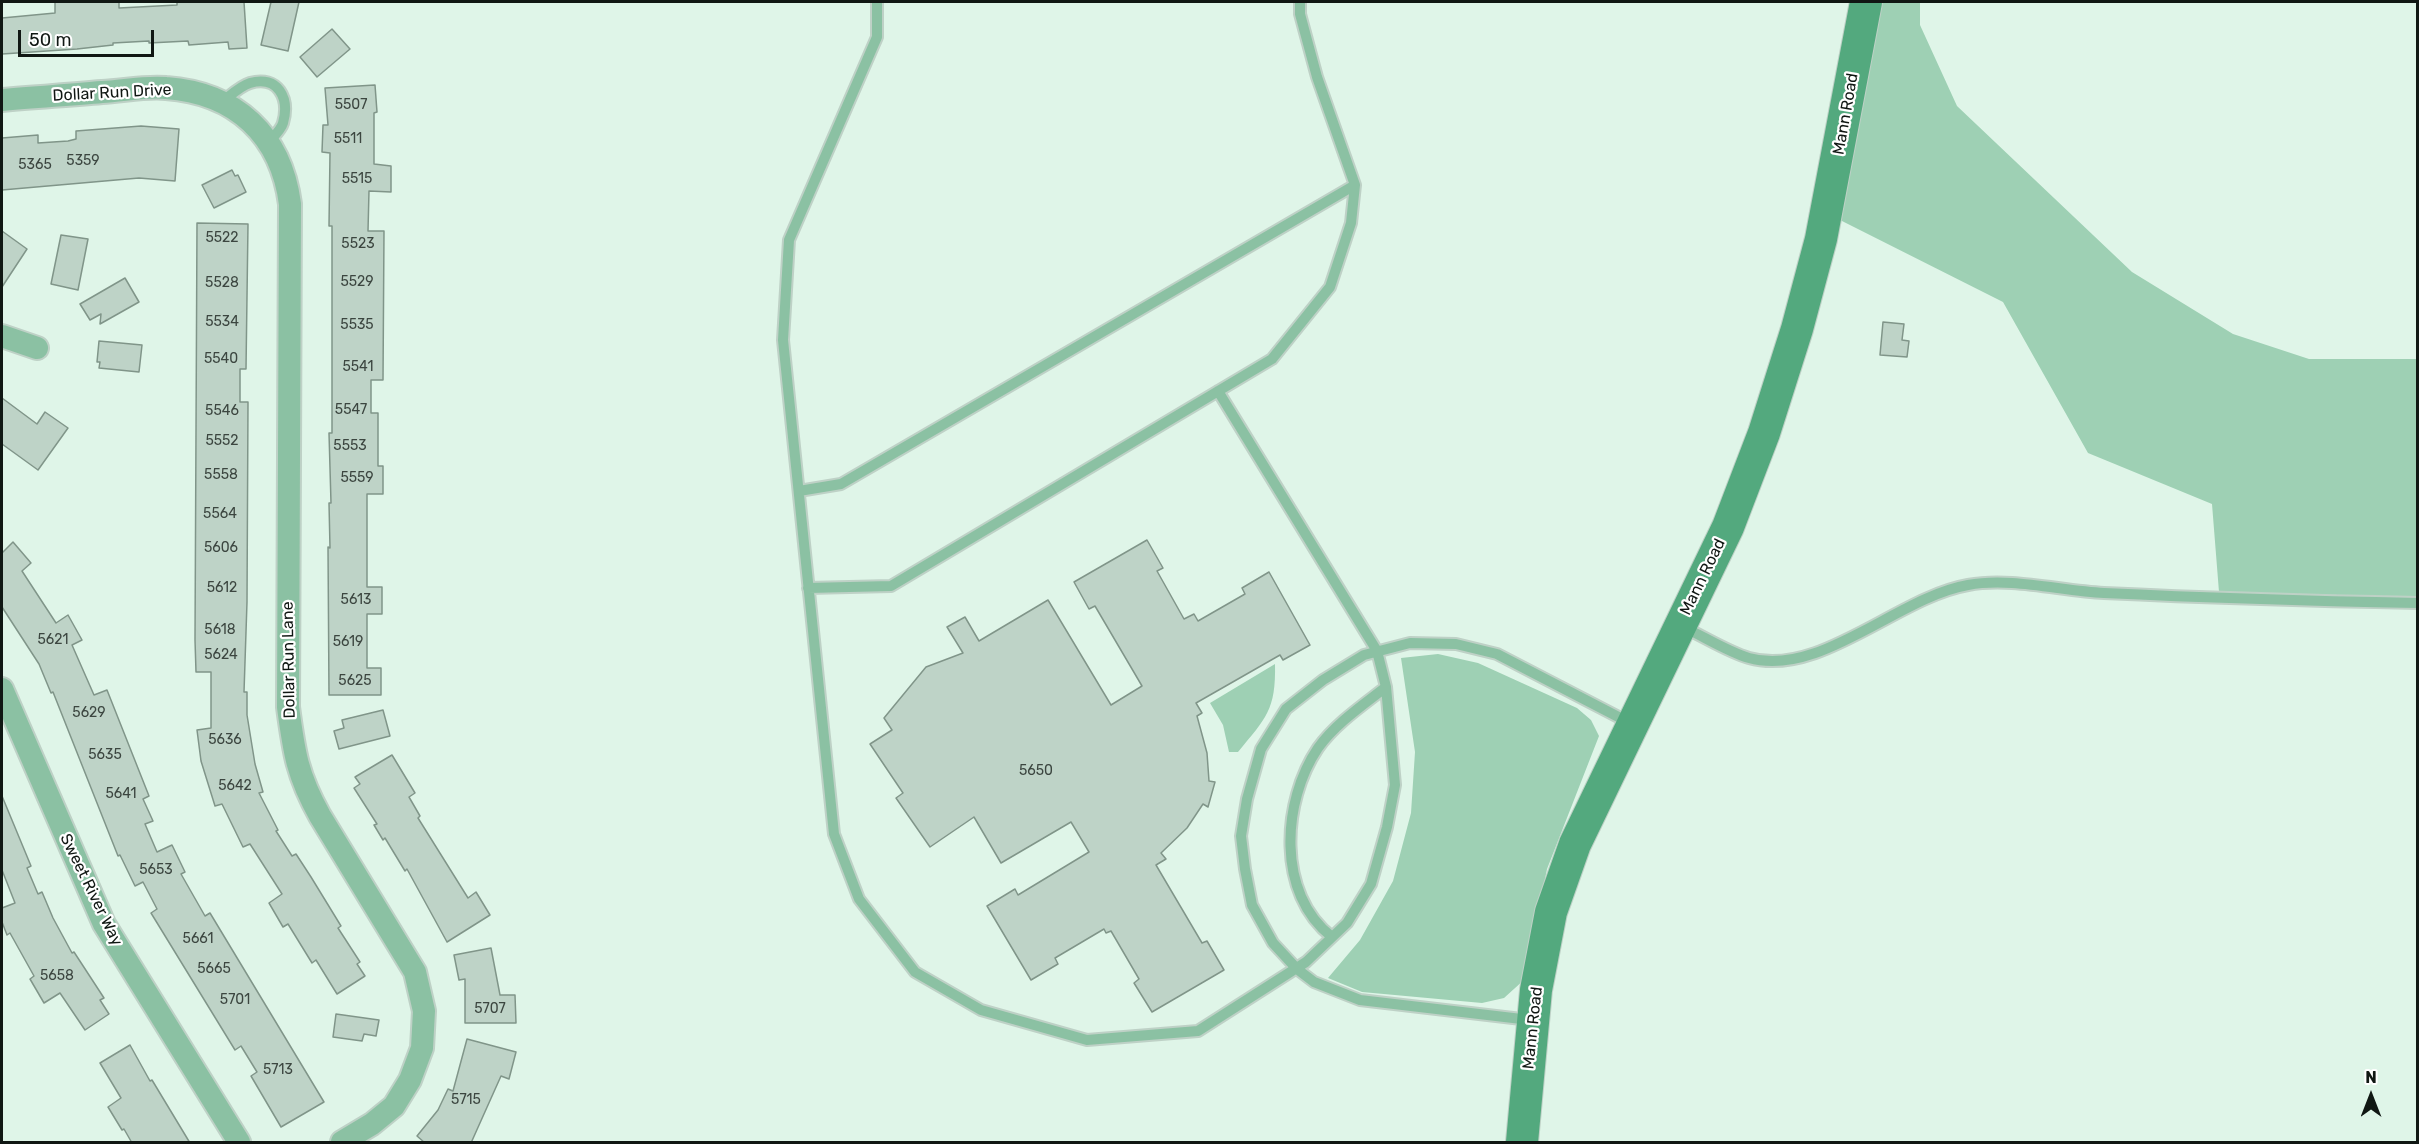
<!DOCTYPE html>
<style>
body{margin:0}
#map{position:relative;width:2419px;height:1144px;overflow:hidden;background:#dff5e8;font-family:Rubik,sans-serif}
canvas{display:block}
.frame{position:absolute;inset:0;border:3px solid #101713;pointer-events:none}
.north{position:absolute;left:2341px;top:1066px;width:60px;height:60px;-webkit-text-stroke:4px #fff;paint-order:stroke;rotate:0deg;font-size:16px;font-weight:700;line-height:24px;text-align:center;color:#101713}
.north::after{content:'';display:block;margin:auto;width:21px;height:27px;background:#101713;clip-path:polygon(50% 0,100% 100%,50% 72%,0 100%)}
.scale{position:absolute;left:18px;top:30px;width:136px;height:27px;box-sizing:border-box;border:3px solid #101713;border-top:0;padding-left:8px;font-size:18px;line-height:21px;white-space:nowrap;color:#101713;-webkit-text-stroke:4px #fff;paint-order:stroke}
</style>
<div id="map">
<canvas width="2419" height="1144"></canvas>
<div class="frame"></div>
<div class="north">N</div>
<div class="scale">50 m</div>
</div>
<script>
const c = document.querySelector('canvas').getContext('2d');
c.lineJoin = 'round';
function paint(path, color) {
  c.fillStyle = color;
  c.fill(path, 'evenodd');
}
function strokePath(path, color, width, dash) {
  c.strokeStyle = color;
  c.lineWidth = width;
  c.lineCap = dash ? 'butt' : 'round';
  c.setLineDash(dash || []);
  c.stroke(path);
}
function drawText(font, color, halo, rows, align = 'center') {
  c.font = font + ' Rubik,sans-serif';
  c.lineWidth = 4.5;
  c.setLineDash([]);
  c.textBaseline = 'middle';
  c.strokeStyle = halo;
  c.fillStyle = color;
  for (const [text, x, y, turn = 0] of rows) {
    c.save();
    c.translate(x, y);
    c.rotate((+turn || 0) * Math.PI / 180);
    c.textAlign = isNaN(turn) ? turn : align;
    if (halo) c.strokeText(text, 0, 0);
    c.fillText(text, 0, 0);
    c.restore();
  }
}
paint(new Path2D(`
 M 1879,2 L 1920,2 L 1920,25 L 1957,106 L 2132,272 L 2233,334 L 2309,359 L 2417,359 L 2417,597 L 2219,592 L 2212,504 L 2088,453 L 2003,302 L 1838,219 Z
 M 1438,654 L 1478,663 L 1577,708 L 1591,720 L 1599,736 L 1547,869 L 1525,979 L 1504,998 L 1482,1003 L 1362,992 L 1328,978 L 1360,940 L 1393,881 L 1411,813 L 1415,752 L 1401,658 Z
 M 1275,664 C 1276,710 1266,718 1238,752 L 1229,752 L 1223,725 L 1210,703 Z`), '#9ed0b4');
const building = new Path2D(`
 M 55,2 L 119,2 L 119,8 L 177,5 L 177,2 L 244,2 L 247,48 L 229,49 L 228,42 L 189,45 L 188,41 L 149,43 L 149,41 L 113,43 L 113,45 L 77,49 L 2,54 L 2,18 L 55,13 Z
 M 271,2 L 299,2 L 288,51 L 261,45 Z
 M 332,29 L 350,49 L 317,77 L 300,57 Z
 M 375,85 L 377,112 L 374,113 L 374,164 L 391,166 L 391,192 L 369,191 L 368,231 L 384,231 L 383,380 L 371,380 L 371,413 L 378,413 L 378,466 L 383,466 L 383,494 L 367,494 L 367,587 L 382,587 L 382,614 L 367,614 L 367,668 L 381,668 L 381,695 L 329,695 L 328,547 L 330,548 L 329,503 L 331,503 L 329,433 L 332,433 L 332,226 L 329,226 L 330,153 L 322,152 L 323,125 L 328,125 L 325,88 Z
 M 141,126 L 179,129 L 175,181 L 139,178 L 2,190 L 2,138 L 38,135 L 38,143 L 68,141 L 76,139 L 76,131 Z
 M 232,170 L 235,176 L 238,175 L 246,192 L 214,208 L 202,185 Z
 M 197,223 L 248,224 L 246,369 L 240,369 L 240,402 L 248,402 L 247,602 L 244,692 L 247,692 L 247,715 L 255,764 L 263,792 L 259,793 L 278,830 L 276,831 L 292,856 L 296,854 L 311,877 L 341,926 L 338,928 L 360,962 L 357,964 L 365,976 L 337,994 L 316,960 L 312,963 L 288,924 L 283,927 L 269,903 L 282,894 L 250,844 L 243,847 L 222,804 L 215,806 L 201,761 L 197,730 L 211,728 L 211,672 L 196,672 L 195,640 Z
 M 2,231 L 27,249 L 2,287 Z
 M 61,235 L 88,239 L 78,290 L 51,284 Z
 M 125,278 L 139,302 L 100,324 L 101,314 L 90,320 L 80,304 Z
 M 1883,322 L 1904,324 L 1902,340 L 1909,341 L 1907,357 L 1880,355 Z
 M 99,341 L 142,345 L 139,372 L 99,368 L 100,362 L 97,362 Z
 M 2,398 L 37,424 L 45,412 L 68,428 L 38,470 L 2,444 Z
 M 1147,540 L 1163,568 L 1157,571 L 1184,619 L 1194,614 L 1198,621 L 1245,594 L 1242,588 L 1269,572 L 1310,645 L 1283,660 L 1280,655 L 1196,703 L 1202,713 L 1197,716 L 1207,753 L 1209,781 L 1215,782 L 1208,807 L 1203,804 L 1187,828 L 1161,853 L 1166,859 L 1156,865 L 1202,943 L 1207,941 L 1224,970 L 1152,1012 L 1134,983 L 1139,979 L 1111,931 L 1106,933 L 1104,929 L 1055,958 L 1058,964 L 1031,980 L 987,906 L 1015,889 L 1018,895 L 1089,852 L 1071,822 L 1001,863 L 974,817 L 930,847 L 896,798 L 903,793 L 870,744 L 892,730 L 884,718 L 926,667 L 963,653 L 947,627 L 965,617 L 979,641 L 1048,600 L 1111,705 L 1142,686 L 1095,606 L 1089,609 L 1074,582 Z
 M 13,542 L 31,563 L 22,571 L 56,623 L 68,615 L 82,640 L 72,645 L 94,695 L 107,690 L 149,796 L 143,799 L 153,821 L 145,824 L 157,852 L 172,845 L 185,872 L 181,874 L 205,916 L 210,913 L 324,1102 L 281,1127 L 251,1076 L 257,1072 L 241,1046 L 235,1050 L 151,913 L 157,909 L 143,882 L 135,886 L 120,855 L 118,856 L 53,692 L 51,693 L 39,664 L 2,607 L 2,553 Z
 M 383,710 L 390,736 L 339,749 L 334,731 L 344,728 L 342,720 Z
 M 392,755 L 415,793 L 409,797 L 420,816 L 418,818 L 468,898 L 476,892 L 490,915 L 447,942 L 407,869 L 405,871 L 385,838 L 383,840 L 374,825 L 377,824 L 354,788 L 360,784 L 355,777 Z
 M 2,796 L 31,866 L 27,868 L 38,894 L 42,892 L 53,918 L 72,953 L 74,952 L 104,998 L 100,1000 L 109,1014 L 85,1030 L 60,993 L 44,1003 L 30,979 L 34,976 L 10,933 L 7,935 L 2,922 L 2,908 L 15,903 L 2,870 Z
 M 491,948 L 500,995 L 515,995 L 516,1023 L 465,1023 L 465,979 L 459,980 L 454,955 Z
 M 336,1014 L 379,1020 L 376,1036 L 364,1034 L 362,1041 L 333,1037 Z
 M 467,1039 L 516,1052 L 509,1079 L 501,1076 L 471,1143 L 425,1143 L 417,1136 L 438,1110 L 448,1089 L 453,1091 Z
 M 130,1045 L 150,1081 L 152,1080 L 190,1143 L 132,1143 L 124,1129 L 122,1130 L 108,1107 L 121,1098 L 100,1063 Z`);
paint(building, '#bed3c7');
strokePath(building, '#809589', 1.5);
const service = new Path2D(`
 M 877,2 L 877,37 L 789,240 L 783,340 L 834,834 L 859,899 L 915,972 L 981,1010 L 1087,1040 L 1198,1031 L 1306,962 L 1347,923 L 1371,884 L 1387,827 L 1395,785 L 1386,687 L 1377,651 L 1218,391
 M 222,102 C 230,96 240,86 250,83 C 278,75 290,98 283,123 C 281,130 273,137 269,142
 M 799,491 L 841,484 L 1355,185
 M 808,588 L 891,586 L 1272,359 L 1330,287 L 1351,223 L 1355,185 L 1317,77 L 1300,14 L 1300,2
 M 1683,627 C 1703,636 1728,652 1749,658 C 1820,678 1898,597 1968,585 C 2011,577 2061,591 2104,593 C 2209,598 2313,601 2418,603
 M 1332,937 C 1276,894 1282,801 1318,748 C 1335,724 1363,705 1386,687
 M 1530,1020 L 1360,1000 L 1314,982 L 1297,969 L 1273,943 L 1252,905 L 1245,869 L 1241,836 L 1247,799 L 1261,749 L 1286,709 L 1323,680 L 1364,655 L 1410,643 L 1456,644 L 1497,654 L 1630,723`);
const minor = new Path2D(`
 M 2,100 C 35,97 68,95 102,92 C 123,91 145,86 166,88 C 236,93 281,135 290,204 L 288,707 C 294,752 297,775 320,816 L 415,972 L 424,1011 L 422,1048 L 410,1080 L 394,1106 L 372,1124 L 342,1142
 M 2,336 L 37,348
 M 2,689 L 104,924 L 239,1142`);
const secondary = new Path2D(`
 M 1522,1142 L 1536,990 L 1551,912 L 1575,844 L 1728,527 L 1764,433 L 1797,329 L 1821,239 L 1866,2`);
strokePath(service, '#bed1c6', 14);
strokePath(minor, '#bed1c6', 26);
strokePath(secondary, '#bed1c6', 34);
strokePath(service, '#8bc1a3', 10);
strokePath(minor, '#8bc1a3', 22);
strokePath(secondary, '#53a97e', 32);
drawText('14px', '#3c4640', null, [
 ["5507",351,105],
 ["5511",348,139],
 ["5359",83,161],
 ["5365",35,165],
 ["5515",357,179],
 ["5522",222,238],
 ["5523",358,244],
 ["5529",357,282],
 ["5528",222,283],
 ["5534",222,322],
 ["5535",357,325],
 ["5540",221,359],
 ["5541",358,367],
 ["5547",351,410],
 ["5546",222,411],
 ["5552",222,441],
 ["5553",350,446],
 ["5558",221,475],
 ["5559",357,478],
 ["5564",220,514],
 ["5606",221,548],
 ["5612",222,588],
 ["5613",356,600],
 ["5618",220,630],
 ["5621",53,640],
 ["5619",348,642],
 ["5624",221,655],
 ["5625",355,681],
 ["5629",89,713],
 ["5636",225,740],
 ["5635",105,755],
 ["5650",1036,771],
 ["5642",235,786],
 ["5641",121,794],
 ["5653",156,870],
 ["5661",198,939],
 ["5665",214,969],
 ["5658",57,976],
 ["5701",235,1000],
 ["5707",490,1009],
 ["5713",278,1070],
 ["5715",466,1100]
]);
drawText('16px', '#101713', '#fff', [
 ["Dollar Run Drive",112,93,-3],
 ["Mann Road",1846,114,-80],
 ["Mann Road",1703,577,-64],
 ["Dollar Run Lane",289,660,-91],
 ["Sweet River Way",91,890,64],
 ["Mann Road",1533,1028,-84]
]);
</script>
